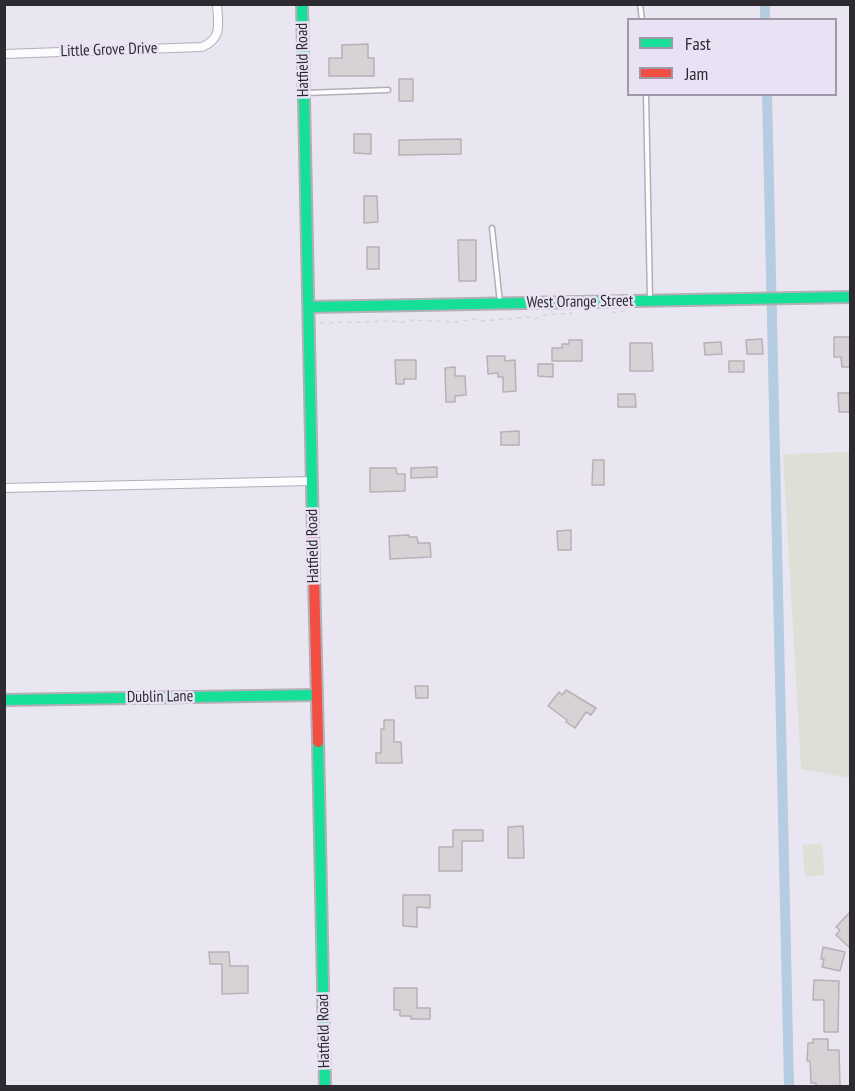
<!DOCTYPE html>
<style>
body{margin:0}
#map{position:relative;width:855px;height:1091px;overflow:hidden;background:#eae6f1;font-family:"PT Sans Narrow",sans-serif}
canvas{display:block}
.frame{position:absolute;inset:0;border:6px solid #2d2a31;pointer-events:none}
.legend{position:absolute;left:627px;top:18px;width:210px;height:78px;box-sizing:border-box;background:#e9e2f5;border:2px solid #9e98a7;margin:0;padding:8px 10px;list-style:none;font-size:18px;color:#2d2a31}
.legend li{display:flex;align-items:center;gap:12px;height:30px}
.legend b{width:30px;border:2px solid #9e98a7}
</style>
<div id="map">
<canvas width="855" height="1091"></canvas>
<div class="frame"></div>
<ul class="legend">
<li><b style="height:8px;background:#16e098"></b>Fast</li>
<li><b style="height:8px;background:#f24e42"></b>Jam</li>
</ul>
</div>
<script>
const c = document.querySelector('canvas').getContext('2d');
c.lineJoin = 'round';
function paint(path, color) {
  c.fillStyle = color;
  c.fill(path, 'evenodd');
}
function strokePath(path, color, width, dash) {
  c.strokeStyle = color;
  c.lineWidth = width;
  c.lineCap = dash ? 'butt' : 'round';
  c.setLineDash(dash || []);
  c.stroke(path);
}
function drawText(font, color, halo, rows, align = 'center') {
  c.font = font + ' "PT Sans Narrow",sans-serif';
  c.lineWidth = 5;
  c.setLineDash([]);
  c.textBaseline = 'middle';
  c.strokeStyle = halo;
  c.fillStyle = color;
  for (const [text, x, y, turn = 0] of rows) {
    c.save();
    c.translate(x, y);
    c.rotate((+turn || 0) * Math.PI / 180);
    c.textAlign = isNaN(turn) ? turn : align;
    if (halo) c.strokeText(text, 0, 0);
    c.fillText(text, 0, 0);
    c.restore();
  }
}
paint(new Path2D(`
 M 850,452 L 850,778 L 801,769 L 783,454 Z
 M 822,843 L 825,875 L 805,877 L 802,845 Z`), '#dee0d7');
strokePath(new Path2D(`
 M 765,4 L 765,20
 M 767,94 L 789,1086`), '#b5cce1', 10);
const building = new Path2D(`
 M 368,44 L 368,58 L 374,58 L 374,76 L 329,76 L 329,58 L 342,58 L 342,45 Z
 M 399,79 L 413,79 L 413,101 L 399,101 Z
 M 354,134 L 371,134 L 371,154 L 354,153 Z
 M 461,139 L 461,154 L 399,155 L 399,140 Z
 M 364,196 L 377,196 L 378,222 L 364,223 Z
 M 458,240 L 476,240 L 476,281 L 459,281 Z
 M 367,247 L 379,247 L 379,269 L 367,269 Z
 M 834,337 L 850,337 L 850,367 L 842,367 L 841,357 L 834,357 Z
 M 762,339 L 763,354 L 747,354 L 746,340 Z
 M 569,340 L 582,340 L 582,361 L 552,361 L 552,348 L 562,348 L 562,344 L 569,344 Z
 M 721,342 L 722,354 L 705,355 L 704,343 Z
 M 630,343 L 652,343 L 653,371 L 630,371 Z
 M 487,356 L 505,356 L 505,361 L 515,360 L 516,391 L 503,392 L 503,377 L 498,377 L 498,373 L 488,374 Z
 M 395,360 L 416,360 L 416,379 L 404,379 L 404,384 L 396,384 Z
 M 729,361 L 744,361 L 744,372 L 729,372 Z
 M 538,364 L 553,364 L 553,377 L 538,376 Z
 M 455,367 L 455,376 L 465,376 L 466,395 L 455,396 L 455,402 L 446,402 L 445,368 Z
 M 838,393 L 850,393 L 850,412 L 839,412 Z
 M 618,394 L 635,394 L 636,407 L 618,407 Z
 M 519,431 L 519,445 L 501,445 L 501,432 Z
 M 593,460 L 604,460 L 604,485 L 592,485 Z
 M 437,467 L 437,477 L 411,478 L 411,468 Z
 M 370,468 L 396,468 L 397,474 L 405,474 L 405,491 L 370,492 Z
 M 571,530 L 571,550 L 558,550 L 557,531 Z
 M 409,535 L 409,537 L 417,537 L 418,543 L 430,543 L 431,557 L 390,559 L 389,536 Z
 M 415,686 L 428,686 L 428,698 L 416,698 Z
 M 566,690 L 596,708 L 591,715 L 586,712 L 575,728 L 566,722 L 567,720 L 548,706 L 559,692 L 562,695 Z
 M 384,720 L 394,720 L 394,742 L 401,742 L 402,763 L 376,763 L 376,753 L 381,753 L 381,729 L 384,729 Z
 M 523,826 L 524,858 L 508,858 L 508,827 Z
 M 453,830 L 483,830 L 483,841 L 462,841 L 462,871 L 439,871 L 439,847 L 453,847 Z
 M 403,895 L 430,895 L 430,908 L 417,907 L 417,927 L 403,926 Z
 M 850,912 L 850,948 L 836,935 L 840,930 L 836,927 Z
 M 823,947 L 845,952 L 840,971 L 822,967 L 824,959 L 821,959 Z
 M 209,952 L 229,952 L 230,966 L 248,966 L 248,993 L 222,994 L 222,964 L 210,964 Z
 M 814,980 L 839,981 L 838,1032 L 824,1032 L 824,1000 L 813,1000 Z
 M 394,988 L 417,988 L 417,1008 L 430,1008 L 430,1019 L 411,1019 L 411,1016 L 400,1016 L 400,1010 L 394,1010 Z
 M 813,1039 L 828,1039 L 828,1050 L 839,1050 L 840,1086 L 816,1086 L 816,1083 L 811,1083 L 810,1061 L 807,1061 L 808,1043 L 813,1043 Z`);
paint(building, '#d8d1d5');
strokePath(building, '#b7b1b5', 1.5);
const lane = new Path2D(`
 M 640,4 L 642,20
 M 305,93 L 388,90
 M 646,94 L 650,300
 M 492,228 L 500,303`);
const street = new Path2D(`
 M 4,54 L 202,47 C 223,38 218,24 217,4
 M 4,488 L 311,481`);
const fast = new Path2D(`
 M 302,4 L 313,534
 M 309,307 L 850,297
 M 4,700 L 316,695
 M 318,742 L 325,1086`);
const jam = new Path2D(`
 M 313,534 L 318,742`);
strokePath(lane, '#b2afb7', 7);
strokePath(street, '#b2afb7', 10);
strokePath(fast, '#b2afb7', 14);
strokePath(jam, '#b2afb7', 14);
strokePath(new Path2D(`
 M 612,312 L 616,313 L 625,311
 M 320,323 L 392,321 L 400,323 L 413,320 L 456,322 L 474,319 L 481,321 L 529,317 L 534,319 L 545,315 L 572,313`), '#d5d4d7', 1.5, [4.5, 4.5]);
strokePath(lane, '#fcfbfd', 4);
strokePath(street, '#fcfbfd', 8);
strokePath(fast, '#16e098', 10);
strokePath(jam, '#f24e42', 10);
drawText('16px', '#2d2a31', '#e9e2f5', [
 ["Little Grove Drive",109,50,-2],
 ["Hatfield Road",303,60,-91],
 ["West Orange Street",580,302,-1],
 ["Hatfield Road",313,546,-91],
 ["Dublin Lane",160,697,-1],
 ["Hatfield Road",324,1031,-91]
]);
</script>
